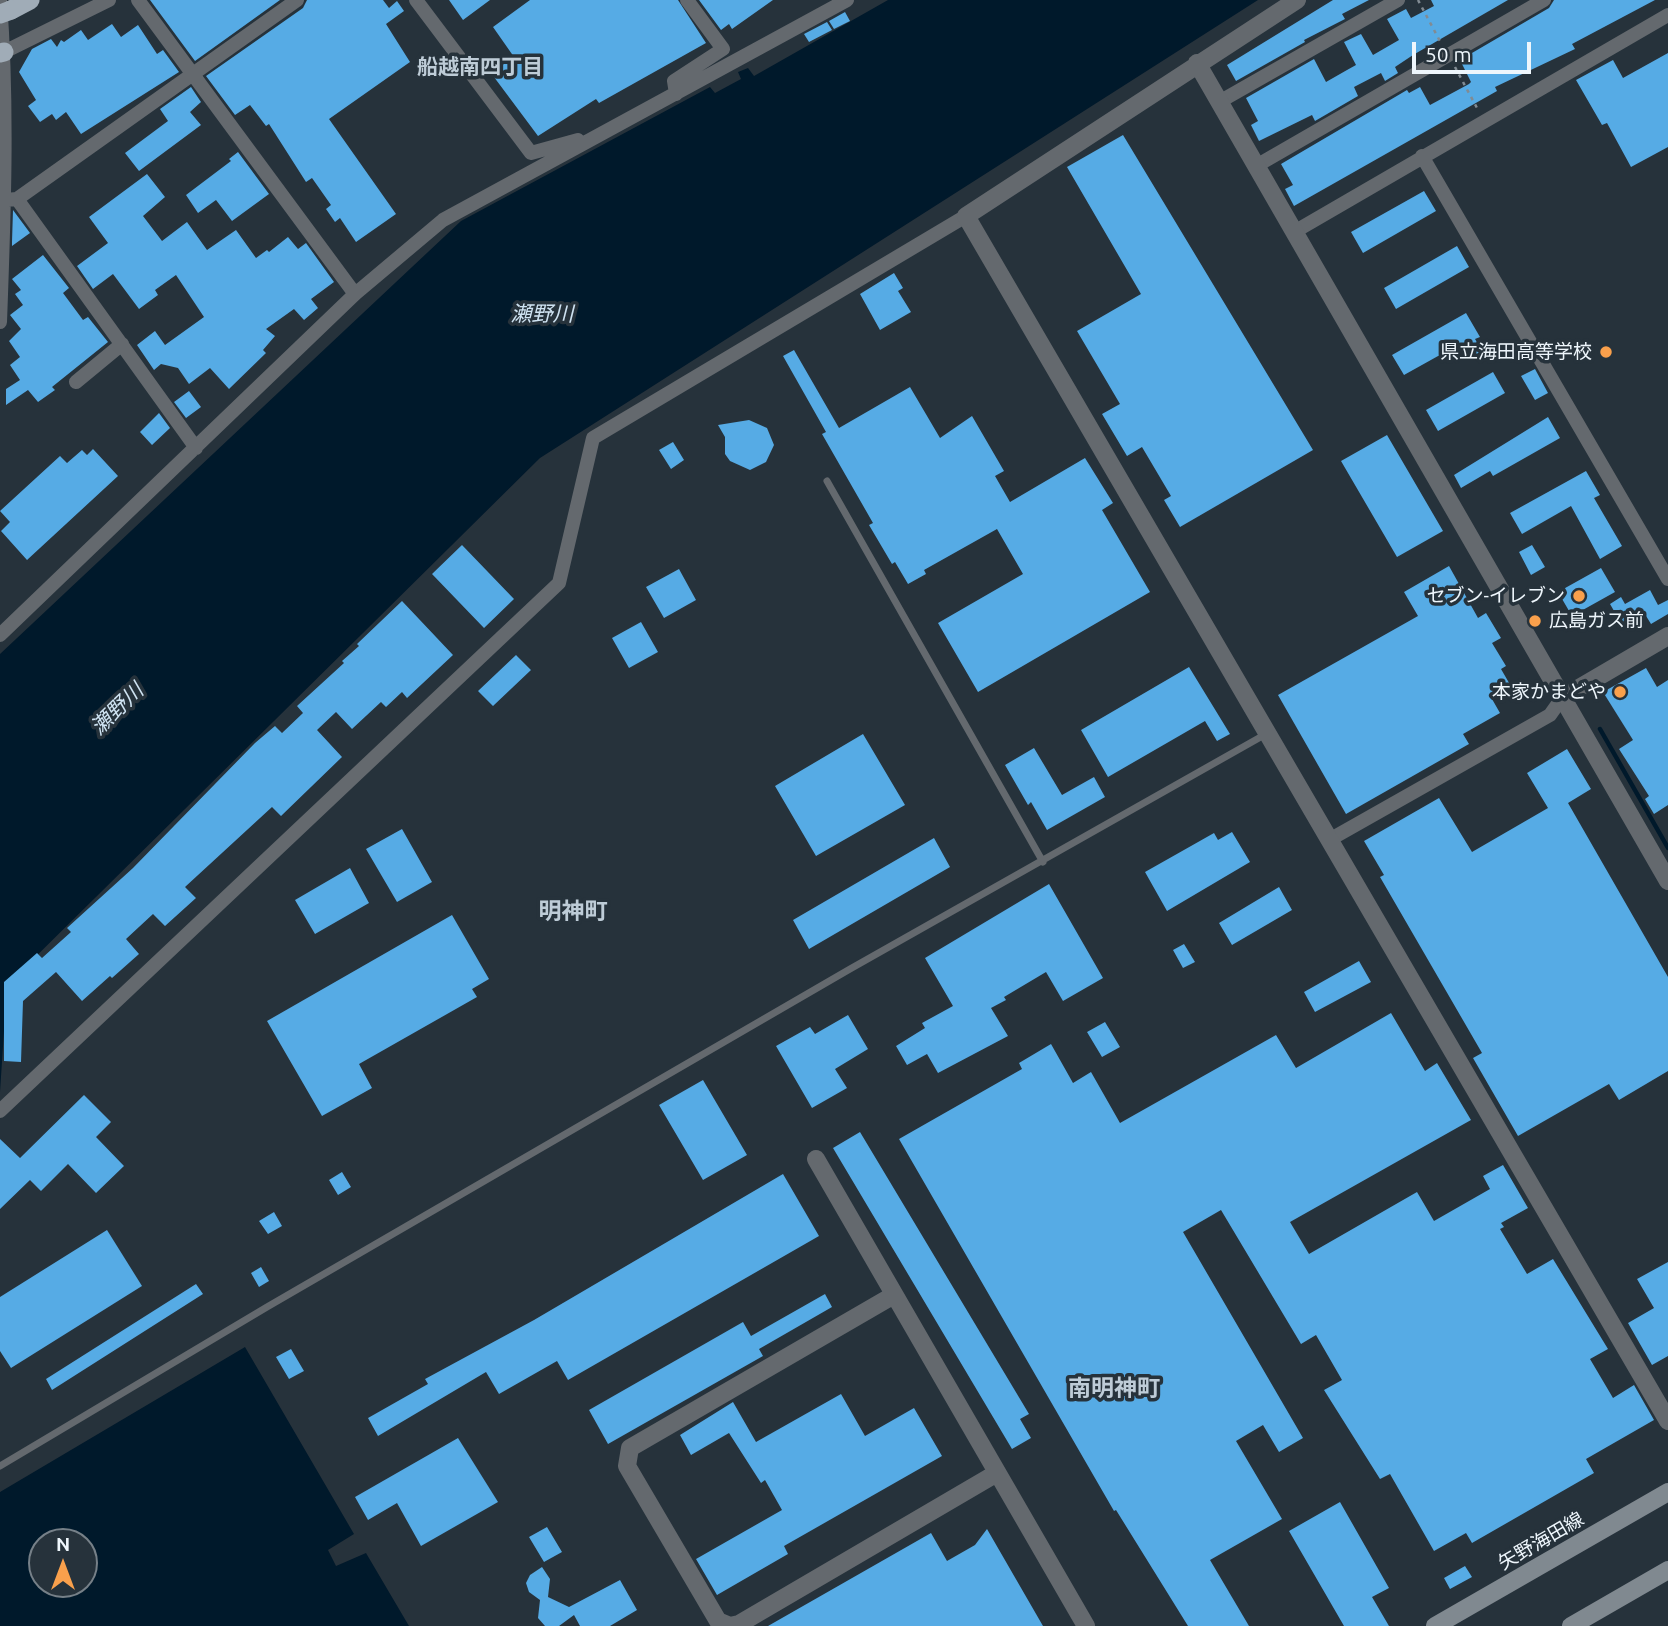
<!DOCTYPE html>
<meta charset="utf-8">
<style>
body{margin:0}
#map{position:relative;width:1668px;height:1626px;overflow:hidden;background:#26323b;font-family:Ubuntu,sans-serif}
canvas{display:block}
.north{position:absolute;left:28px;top:1528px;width:70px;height:70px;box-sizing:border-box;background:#26323b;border:2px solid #768088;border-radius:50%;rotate:0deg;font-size:19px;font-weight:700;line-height:28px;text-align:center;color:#eef6fc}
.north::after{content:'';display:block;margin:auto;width:24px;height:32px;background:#f9a04c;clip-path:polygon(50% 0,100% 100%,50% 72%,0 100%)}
.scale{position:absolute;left:1412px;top:42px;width:119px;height:32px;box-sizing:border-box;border:4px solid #eef6fc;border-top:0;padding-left:9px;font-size:21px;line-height:24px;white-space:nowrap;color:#eef6fc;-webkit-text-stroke:5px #26323b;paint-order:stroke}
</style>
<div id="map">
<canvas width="1668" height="1626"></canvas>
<div class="north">N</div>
<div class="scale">50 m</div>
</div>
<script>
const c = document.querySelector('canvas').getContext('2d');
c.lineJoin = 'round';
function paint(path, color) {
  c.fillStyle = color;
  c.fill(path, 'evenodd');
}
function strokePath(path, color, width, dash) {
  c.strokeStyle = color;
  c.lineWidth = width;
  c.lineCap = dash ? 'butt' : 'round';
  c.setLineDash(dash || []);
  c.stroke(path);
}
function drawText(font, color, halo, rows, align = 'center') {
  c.font = font + ' Ubuntu,"Noto Sans JP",sans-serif';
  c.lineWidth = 7;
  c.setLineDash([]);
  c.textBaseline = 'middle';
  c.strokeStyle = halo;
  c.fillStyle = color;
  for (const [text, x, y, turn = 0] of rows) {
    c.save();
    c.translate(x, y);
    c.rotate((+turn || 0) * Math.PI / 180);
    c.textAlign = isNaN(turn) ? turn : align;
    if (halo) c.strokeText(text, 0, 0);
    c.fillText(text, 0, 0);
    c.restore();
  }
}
paint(new Path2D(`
 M 888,0 L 1258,0 L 540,458 L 7,985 L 0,1092 L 0,654 L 461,221 L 710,87 L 715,93 L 741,79 L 738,72 L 748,68 L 754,76 Z
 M 245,1347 L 354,1534 L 328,1550 L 336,1566 L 366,1553 L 409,1626 L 0,1626 L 0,1492 ZM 42,1542 L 84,1542 L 84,1584 L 42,1584 Z`), '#00192b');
strokePath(new Path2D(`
 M 1600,729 L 1668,848`), '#00192b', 4.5);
paint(new Path2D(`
 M 150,0 L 280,0 L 195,61 Z
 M 307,0 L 383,0 L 389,8 L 397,1 L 404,11 L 386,24 L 410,62 L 329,119 L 396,214 L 356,242 L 340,218 L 335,222 L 326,209 L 331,205 L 312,178 L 306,182 L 269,124 L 266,126 L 250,105 L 235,115 L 206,76 L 303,8 Z
 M 449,0 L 490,0 L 463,20 Z
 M 530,0 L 678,0 L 706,43 L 599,103 L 596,99 L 538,136 L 491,73 L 514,57 L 493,27 Z
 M 699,0 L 773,0 L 732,29 L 729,24 L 721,30 Z
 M 1333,0 L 1369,0 L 1342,14 L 1345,19 L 1304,40 L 1305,42 L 1236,81 L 1227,65 Z
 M 1431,0 L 1508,0 L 1413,55 L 1395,67 L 1398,73 L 1385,81 L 1381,73 L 1354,87 L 1358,96 L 1315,121 L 1312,115 L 1259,141 L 1251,125 L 1258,121 L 1246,98 L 1314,59 L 1326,82 L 1347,70 L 1356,65 L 1344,42 L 1361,34 L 1373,55 L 1399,40 L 1387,19 L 1406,9 L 1411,18 L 1434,6 Z
 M 1554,0 L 1655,0 L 1572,44 L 1575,49 L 1495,87 L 1497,91 L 1294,206 L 1285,189 L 1293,185 L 1281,164 L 1407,90 L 1409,93 L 1420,87 L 1430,105 L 1469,84 L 1471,82 L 1460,60 L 1549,8 Z
 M 845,12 L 850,21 L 834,29 L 829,21 Z
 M 827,22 L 832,30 L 809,42 L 804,34 Z
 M 112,24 L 121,37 L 138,25 L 157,54 L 163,50 L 179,72 L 81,134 L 66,112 L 56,120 L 52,114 L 40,122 L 28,106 L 36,100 L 19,72 L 32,49 L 51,39 L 57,47 L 61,40 L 64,42 L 81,30 L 88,40 Z
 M 1668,53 L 1668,147 L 1631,167 L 1607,123 L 1602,125 L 1576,80 L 1613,60 L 1623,78 Z
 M 191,87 L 201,102 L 190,112 L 201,125 L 139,171 L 125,153 L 168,121 L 160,109 Z
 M 1123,135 L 1313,450 L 1180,527 L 1164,500 L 1171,496 L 1142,447 L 1127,456 L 1102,414 L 1120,404 L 1077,331 L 1141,294 L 1067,167 Z
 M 238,152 L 269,194 L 232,221 L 216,200 L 198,213 L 186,195 L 231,161 L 229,159 Z
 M 147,174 L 165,197 L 143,216 L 162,241 L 187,222 L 207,250 L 236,230 L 256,258 L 267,250 L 269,252 L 288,237 L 298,249 L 306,243 L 334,282 L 311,299 L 318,308 L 304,320 L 294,309 L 266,329 L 275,336 L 263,350 L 266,353 L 229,389 L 210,368 L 189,384 L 178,368 L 161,364 L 154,370 L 137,345 L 155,331 L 165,345 L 204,317 L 176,275 L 155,290 L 158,295 L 139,309 L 113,274 L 93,289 L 77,266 L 108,243 L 89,217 Z
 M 1424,191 L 1436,211 L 1363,253 L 1351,232 Z
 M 13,210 L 30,233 L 12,246 L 12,242 Z
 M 1457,246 L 1469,267 L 1396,309 L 1384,288 Z
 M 43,255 L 69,288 L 63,293 L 83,320 L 88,317 L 108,342 L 52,387 L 55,390 L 38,402 L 28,390 L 6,405 L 6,389 L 20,380 L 10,365 L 20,357 L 9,341 L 21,329 L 10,315 L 23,305 L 15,294 L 21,290 L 12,279 Z
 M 894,273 L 903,288 L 898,291 L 911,312 L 880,330 L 860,294 Z
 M 1466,313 L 1480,337 L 1475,339 L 1482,351 L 1465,361 L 1456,346 L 1404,375 L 1392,355 Z
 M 794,350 L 839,428 L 910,387 L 940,438 L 972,416 L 1004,471 L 995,476 L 1010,502 L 1085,458 L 1113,503 L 1102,510 L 1150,592 L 978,692 L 938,623 L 1023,574 L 997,529 L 924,570 L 926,574 L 908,584 L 895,562 L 892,564 L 869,525 L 873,523 L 822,434 L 826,432 L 783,356 Z
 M 1535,369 L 1548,393 L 1535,400 L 1521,376 Z
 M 1493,372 L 1505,393 L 1438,431 L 1426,410 Z
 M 189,391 L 201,407 L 186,418 L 174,402 Z
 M 159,413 L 170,428 L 152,445 L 140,432 Z
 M 1548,417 L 1560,438 L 1493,476 L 1490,471 L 1461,488 L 1454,475 Z
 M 749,420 L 767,428 L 774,445 L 766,462 L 750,470 L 730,461 L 725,454 L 725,437 L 718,425 Z
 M 1387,435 L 1443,531 L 1397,557 L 1341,461 Z
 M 673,442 L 684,460 L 671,469 L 659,450 Z
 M 93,449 L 118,476 L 27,560 L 1,531 L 10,522 L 0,511 L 60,456 L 67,463 L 82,450 L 87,455 Z
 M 1586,471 L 1600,495 L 1594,498 L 1622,546 L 1600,559 L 1571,506 L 1522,534 L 1510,513 Z
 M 462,545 L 514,599 L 484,628 L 432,574 Z
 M 1532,545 L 1545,567 L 1531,575 L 1519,552 Z
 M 1449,566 L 1478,618 L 1486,613 L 1501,638 L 1492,643 L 1506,666 L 1501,669 L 1512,688 L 1492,699 L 1500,713 L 1463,734 L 1469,744 L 1346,814 L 1278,695 L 1418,616 L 1404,592 Z
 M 1601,568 L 1615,592 L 1572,616 L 1558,592 Z
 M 679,569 L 696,600 L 664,618 L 646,587 Z
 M 1650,590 L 1658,605 L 1668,600 L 1668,614 L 1651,624 L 1643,611 L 1621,623 L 1610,604 L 1621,597 L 1625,604 Z
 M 402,601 L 453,655 L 407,698 L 402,692 L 386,707 L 381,702 L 352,729 L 336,712 L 317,730 L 342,757 L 281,816 L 272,807 L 185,887 L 196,898 L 165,926 L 153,914 L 126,939 L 139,954 L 112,978 L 110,976 L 82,1001 L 56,972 L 23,1001 L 21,1062 L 4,1061 L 4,982 L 37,953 L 42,958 L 71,932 L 67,928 L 133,868 L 255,743 L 275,726 L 282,733 L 303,713 L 297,706 L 344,663 L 342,661 L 359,646 L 357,644 Z
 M 641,622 L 658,652 L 629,668 L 612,638 Z
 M 516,655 L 531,670 L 493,706 L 478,691 Z
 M 1189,667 L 1230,734 L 1217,741 L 1205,721 L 1108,777 L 1081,730 Z
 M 1646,668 L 1657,687 L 1668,680 L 1668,805 L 1654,814 L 1645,799 L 1649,796 L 1619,749 L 1633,740 L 1603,692 Z
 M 863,734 L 905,805 L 816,856 L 775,786 Z
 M 1034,748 L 1062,795 L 1094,777 L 1105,797 L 1047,830 L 1031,802 L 1028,805 L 1005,765 Z
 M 1567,749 L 1591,789 L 1568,803 L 1668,977 L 1668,1071 L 1619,1100 L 1609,1084 L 1518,1136 L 1473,1058 L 1482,1053 L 1380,877 L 1384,875 L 1364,841 L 1439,798 L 1472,852 L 1548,808 L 1527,773 Z
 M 402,829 L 432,882 L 397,902 L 366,849 Z
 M 1232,832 L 1250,862 L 1167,911 L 1145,872 L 1214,833 L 1218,840 Z
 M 934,838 L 950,867 L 809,949 L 793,920 Z
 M 350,868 L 369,903 L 315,934 L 295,900 Z
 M 1049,884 L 1103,978 L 1063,1001 L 1046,972 L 1004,997 L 1006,1000 L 991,1008 L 1008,1036 L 938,1073 L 927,1054 L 907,1065 L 896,1046 L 925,1028 L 922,1023 L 953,1006 L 925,958 Z
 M 1279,887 L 1292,910 L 1232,945 L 1219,923 Z
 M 452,915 L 489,979 L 472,989 L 477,997 L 359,1064 L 372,1088 L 322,1116 L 267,1021 Z
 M 1184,944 L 1195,962 L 1183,968 L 1173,950 Z
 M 1359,961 L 1371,982 L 1315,1012 L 1304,992 Z
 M 1391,1013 L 1425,1071 L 1437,1063 L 1471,1120 L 1290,1222 L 1309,1254 L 1417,1192 L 1434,1221 L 1490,1189 L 1483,1176 L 1503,1165 L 1528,1208 L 1501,1223 L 1504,1227 L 1500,1229 L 1527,1274 L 1553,1259 L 1608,1349 L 1590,1359 L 1613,1398 L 1634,1385 L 1654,1420 L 1586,1459 L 1594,1473 L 1472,1543 L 1466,1533 L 1434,1551 L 1390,1474 L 1380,1479 L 1324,1390 L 1342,1380 L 1316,1335 L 1301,1344 L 1221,1210 L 1183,1232 L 1303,1438 L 1279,1452 L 1263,1425 L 1236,1441 L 1282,1519 L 1210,1560 L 1249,1626 L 1188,1626 L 1116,1510 L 1114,1511 L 899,1139 L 1022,1069 L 1019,1063 L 1051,1044 L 1073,1083 L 1091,1072 L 1120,1123 L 1276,1035 L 1296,1068 Z
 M 848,1015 L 868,1049 L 835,1069 L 847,1088 L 812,1108 L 776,1046 L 810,1027 L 815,1034 Z
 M 1105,1022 L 1120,1047 L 1102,1057 L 1087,1032 Z
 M 703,1080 L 747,1155 L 703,1180 L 659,1105 Z
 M 84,1095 L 111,1122 L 96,1137 L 124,1166 L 96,1193 L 68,1164 L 41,1191 L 30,1180 L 0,1209 L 0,1139 L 20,1158 Z
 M 860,1132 L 1029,1414 L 1020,1419 L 1031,1438 L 1012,1449 L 833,1148 Z
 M 342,1172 L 351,1187 L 338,1195 L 329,1180 Z
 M 783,1174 L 819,1236 L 568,1380 L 557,1361 L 499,1394 L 486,1372 L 378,1436 L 368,1418 L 428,1384 L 425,1379 L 534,1320 Z
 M 274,1212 L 282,1226 L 268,1234 L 259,1221 Z
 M 107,1230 L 142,1286 L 11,1368 L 0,1351 L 0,1297 Z
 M 1668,1262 L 1668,1356 L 1652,1365 L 1628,1323 L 1654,1308 L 1637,1279 Z
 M 261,1267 L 269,1281 L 259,1287 L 251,1273 Z
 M 196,1284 L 203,1294 L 52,1390 L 46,1379 Z
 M 825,1294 L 832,1307 L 759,1349 L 763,1356 L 608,1444 L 589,1410 L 743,1322 L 751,1336 Z
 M 291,1349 L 304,1371 L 289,1379 L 276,1357 Z
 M 841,1394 L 865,1436 L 914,1408 L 942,1456 L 784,1546 L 788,1554 L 717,1595 L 696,1559 L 782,1510 L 765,1480 L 761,1483 L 729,1433 L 691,1455 L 680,1435 L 733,1402 L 756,1442 Z
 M 458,1438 L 498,1502 L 421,1546 L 397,1503 L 368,1520 L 355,1497 Z
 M 1340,1502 L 1389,1588 L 1372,1597 L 1389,1626 L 1344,1626 L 1289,1531 Z
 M 547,1527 L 562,1552 L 544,1562 L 529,1537 Z
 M 987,1529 L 1043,1626 L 768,1626 L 931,1533 L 947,1561 L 975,1545 Z
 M 1465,1566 L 1472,1577 L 1450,1589 L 1444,1578 Z
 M 542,1567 L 550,1579 L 548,1597 L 569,1607 L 620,1580 L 637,1610 L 610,1626 L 580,1626 L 574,1615 L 559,1626 L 545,1626 L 538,1618 L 540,1600 L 529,1592 L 526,1583 L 530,1575 Z`), '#56abe5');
strokePath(new Path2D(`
 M 1418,0 L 1441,43
 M 1455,67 L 1477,108`), '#818b93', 2.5, [3.5, 5]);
strokePath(new Path2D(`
 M 827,481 L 1043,862
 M 0,1466 L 267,1307 L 850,969 L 1266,734`), '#64696e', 7);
strokePath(new Path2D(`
 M 138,0 L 355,294
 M 416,0 L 531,153 L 578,140
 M 0,1 C 8,108 4,215 0,322
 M 4,52 L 109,0
 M 676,94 L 674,81 L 723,49 L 687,0
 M 1219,102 L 1398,0
 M 1422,156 L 1668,579
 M 1256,166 L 1544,0
 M 17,199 L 196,448
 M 5,200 L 17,199 L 297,0
 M 1294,232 L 1668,15
 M 76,382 L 122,344
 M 0,635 L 355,294 L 443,220 L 847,0
 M 1329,840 L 1550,715 L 1562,698
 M 0,1111 L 559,583 L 593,438 L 966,216`), '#64696e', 14);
strokePath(new Path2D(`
 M 1297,0 L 966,216 L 1668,1421
 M 1197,63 L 1668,881
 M 1562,698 L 1668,636
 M 816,1159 L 1086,1626
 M 894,1295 L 630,1448 L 627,1466 L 718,1621 L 730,1626 L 739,1624 L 997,1473`), '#64696e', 18);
strokePath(new Path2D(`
 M 1435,1626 L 1668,1492
 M 1571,1626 L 1668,1570`), '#808990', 18);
strokePath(new Path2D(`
 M 11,10 L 30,0
 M 0,53 L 4,52`), '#a0acb7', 19);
strokePath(new Path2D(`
 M 0,14 L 11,10`), '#a0acb7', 19);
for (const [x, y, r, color] of [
 [1606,352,7,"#f9a04c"],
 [1579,596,7,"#f9a04c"],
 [1535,621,7,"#f9a04c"],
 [1620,692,7,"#f9a04c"]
]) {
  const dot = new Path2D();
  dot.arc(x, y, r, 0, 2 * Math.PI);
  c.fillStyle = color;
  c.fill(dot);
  strokePath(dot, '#26323b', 2.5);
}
drawText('19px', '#eef6fc', '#26323b', [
 ["県立海田高等学校",1592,352],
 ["セブン-イレブン",1565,596],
 ["広島ガス前",1549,621,"left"],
 ["本家かまどや",1606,692]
], 'right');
drawText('19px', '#eef6fc', '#26323b', [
 ["矢野海田線",1541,1541,-30]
]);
drawText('bold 21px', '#beccd7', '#26323b', [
 ["船越南四丁目",480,67]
]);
drawText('italic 21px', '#cfe3f2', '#26323b', [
 ["瀬野川",542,314],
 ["瀬野川",117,709,-44]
]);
drawText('bold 23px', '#beccd7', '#26323b', [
 ["明神町",573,911],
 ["南明神町",1114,1388]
]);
</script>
